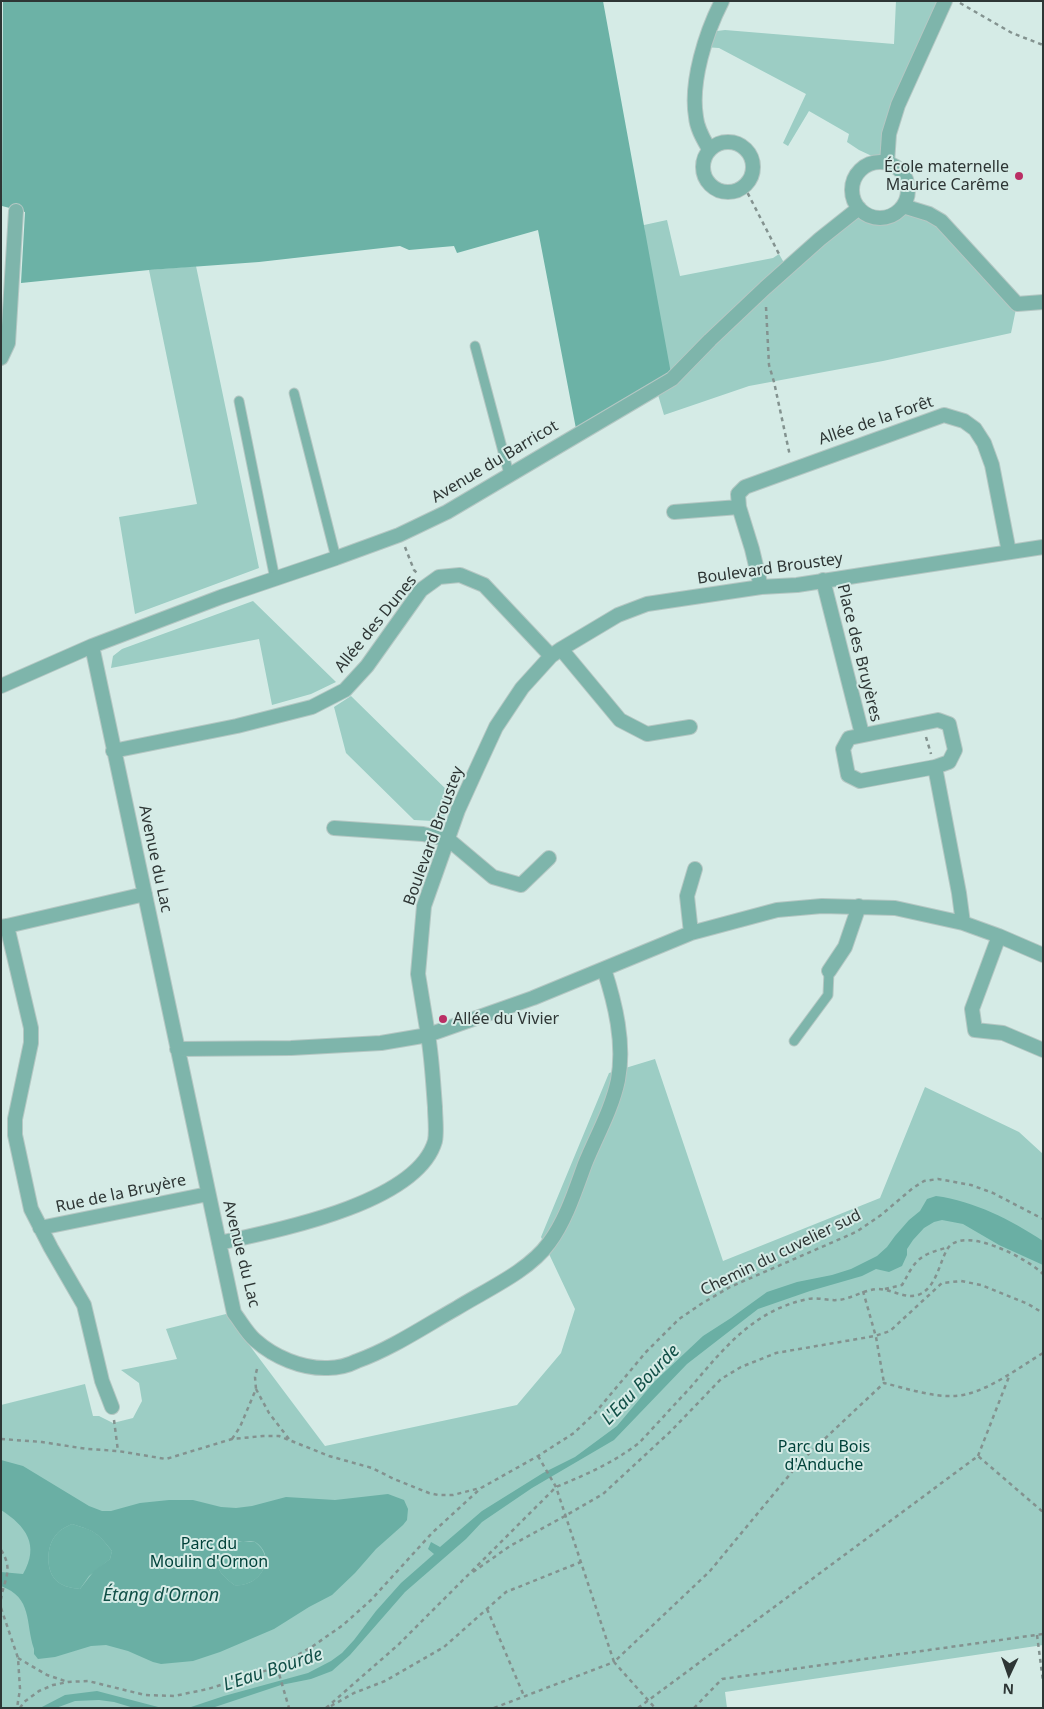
<!DOCTYPE html>
<meta charset="utf-8">
<style>
body{margin:0}
#map{position:relative;width:1044px;height:1709px;overflow:hidden;background:#d5ebe6;font-family:"Noto Sans",sans-serif}
canvas{display:block}
.frame{position:absolute;inset:0;border:2px solid #2e3635;pointer-events:none}
.north{position:absolute;left:984px;top:1649px;width:50px;height:50px;-webkit-text-stroke:4px #d5ebe6;paint-order:stroke;rotate:183deg;font-size:14px;font-weight:700;line-height:20px;text-align:center;color:#2e3635}
.north::after{content:'';display:block;margin:auto;width:18px;height:22px;background:#2e3635;clip-path:polygon(50% 0,100% 100%,50% 72%,0 100%)}
</style>
<div id="map">
<canvas width="1044" height="1709"></canvas>
<div class="frame"></div>
<div class="north">N</div>
</div>
<script>
const c = document.querySelector('canvas').getContext('2d');
c.lineJoin = 'round';
function paint(path, color) {
  c.fillStyle = color;
  c.fill(path, 'evenodd');
}
function strokePath(path, color, width, dash) {
  c.strokeStyle = color;
  c.lineWidth = width;
  c.lineCap = dash ? 'butt' : 'round';
  c.setLineDash(dash || []);
  c.stroke(path);
}
function drawText(font, color, halo, rows, align = 'center') {
  c.font = font + ' "Noto Sans",sans-serif';
  c.lineWidth = 4;
  c.setLineDash([]);
  c.textBaseline = 'middle';
  c.strokeStyle = halo;
  c.fillStyle = color;
  for (const [text, x, y, turn = 0] of rows) {
    c.save();
    c.translate(x, y);
    c.rotate((+turn || 0) * Math.PI / 180);
    c.textAlign = isNaN(turn) ? turn : align;
    if (halo) c.strokeText(text, 0, 0);
    c.fillText(text, 0, 0);
    c.restore();
  }
}
paint(new Path2D(`
 M 896,1 L 945,1 L 898,105 L 887,163 L 859,150 L 847,142 L 849,134 L 809,111 L 788,146 L 783,143 L 806,94 L 719,48 L 704,47 L 709,32 L 725,30 L 894,44 Z
 M 903,206 L 929,214 L 1017,304 L 1011,333 L 883,361 L 749,386 L 664,415 L 656,388 L 644,225 L 667,220 L 680,276 L 773,258 L 779,254 L 787,268 L 859,208 C 874,221 889,220 903,206 Z
 M 196,266 L 259,568 L 135,614 L 119,517 L 197,504 L 149,270 Z
 M 253,601 L 336,682 L 311,694 L 272,705 L 259,639 L 111,668 L 113,656 L 122,649 Z
 M 351,696 L 454,797 L 444,817 L 433,821 L 414,820 L 346,753 L 334,707 Z
 M 655,1059 L 723,1261 L 880,1198 L 925,1087 L 1019,1132 L 1043,1154 L 1043,1645 L 725,1692 L 727,1708 L 1,1708 L 1,1405 L 85,1384 L 93,1416 L 99,1416 L 113,1423 L 133,1418 L 142,1401 L 139,1383 L 121,1370 L 177,1359 L 166,1329 L 226,1314 L 325,1446 L 517,1405 L 561,1353 L 575,1309 L 541,1237 L 609,1073 Z`), '#9ccdc4');
paint(new Path2D(`
 M 3,1 L 603,1 L 672,379 L 577,434 L 538,230 L 457,253 L 454,246 L 409,250 L 400,246 L 259,262 L 149,270 L 21,283 L 25,212 L 2,206 Z
 M 72,1524 C 95,1531 97,1532 112,1551 L 110,1559 L 89,1576 L 80,1589 C 73,1588 64,1587 58,1582 C 45,1572 46,1546 56,1535 C 60,1529 66,1527 72,1524 Z
 M 232,1538 L 240,1542 L 255,1542 C 278,1559 259,1588 234,1585 C 228,1580 220,1574 218,1567 C 214,1556 220,1541 232,1538 Z`), '#6cb2a6');
paint(new Path2D(`
 M 936,1196 C 974,1201 1011,1220 1043,1241 L 1043,1265 L 999,1245 L 963,1224 L 942,1220 L 934,1222 L 924,1228 L 913,1240 L 907,1249 L 907,1255 L 902,1266 L 889,1272 L 876,1269 L 862,1276 L 810,1291 L 758,1309 L 687,1364 L 614,1440 L 532,1488 L 482,1522 L 466,1539 L 405,1592 L 350,1655 L 332,1671 L 311,1679 L 281,1685 L 212,1708 L 188,1708 L 224,1696 L 308,1673 L 331,1661 L 342,1653 L 354,1640 L 376,1611 L 401,1583 L 434,1554 L 428,1549 L 431,1542 L 440,1547 L 482,1511 L 543,1473 L 575,1457 L 617,1426 L 654,1382 L 703,1336 L 731,1318 L 767,1292 L 797,1282 L 832,1275 L 851,1269 L 877,1256 L 887,1247 L 895,1236 L 909,1220 L 920,1211 L 927,1199 Z
 M 1,1460 L 23,1466 L 89,1506 L 102,1511 L 111,1511 L 140,1503 L 169,1500 L 193,1500 L 221,1507 L 236,1508 L 252,1506 L 286,1497 L 335,1500 L 388,1494 L 404,1500 L 408,1509 L 407,1520 L 403,1525 L 376,1549 L 355,1573 L 332,1595 L 309,1607 L 274,1629 L 220,1652 L 193,1661 L 161,1664 L 153,1662 L 128,1651 L 106,1645 L 91,1646 L 55,1657 L 38,1659 L 34,1654 L 34,1649 C 25,1622 33,1598 1,1586 L 1,1572 L 23,1574 C 40,1545 26,1526 1,1510 ZM 72,1524 C 95,1531 98,1533 112,1551 L 110,1559 L 94,1571 L 80,1589 C 73,1588 64,1587 58,1582 C 45,1572 46,1546 56,1535 C 60,1529 66,1527 72,1524 ZM 232,1538 C 234,1538 237,1540 239,1541 C 245,1544 252,1538 258,1544 C 277,1560 258,1588 234,1585 C 228,1580 220,1574 218,1567 C 214,1555 221,1541 232,1538 Z
 M 97,1691 L 162,1708 L 134,1708 L 114,1702 L 99,1700 L 75,1701 L 56,1708 L 40,1708 L 65,1695 Z`), '#6aafa4');
const service = new Path2D(`
 M 475,346 L 509,474
 M 294,393 L 336,558
 M 239,401 L 275,579
 M 794,1041 L 828,995 L 829,971`);
const minor = new Path2D(`
 M703 167a25 25 0 1 1 50 0a25 25 0 1 1-50 0Z
 M 709,149 C 704,140 697,129 696,117 C 690,82 706,32 722,1
 M852 190a28 28 0 1 1 56 0a28 28 0 1 1-56 0Z
 M 887,163 L 889,134 L 898,105 L 945,1
 M 903,206 L 929,214 L 941,221 L 1017,304 L 1043,302
 M 1,358 L 8,343 L 16,211
 M 674,512 L 739,507
 M 1043,547 L 797,585 L 761,587 L 647,604 L 618,615 L 561,649 L 551,656 L 522,688 L 496,727 L 478,766 L 458,810 L 424,906 L 418,974 L 428,1035 L 533,998 L 691,933 L 777,910 L 822,906 L 895,908 L 963,923 L 999,936 L 1043,955
 M 823,580 L 862,734
 M 761,587 L 752,549 L 739,507 L 738,494 L 745,487 L 944,415 L 964,421 L 975,429 L 984,443 L 992,465 L 1009,552
 M 92,646 L 234,1313 C 241,1322 247,1333 255,1340 C 274,1357 302,1369 328,1368 C 337,1368 349,1365 357,1361 C 391,1349 425,1326 457,1308 C 486,1290 529,1271 549,1243 C 566,1220 575,1191 585,1164 C 596,1137 612,1109 618,1080 C 625,1043 615,1003 604,969
 M 561,649 L 620,720 L 647,734 L 690,727
 M 1,686 L 92,646 L 221,597 L 336,558 L 399,535 L 447,512 L 672,379 L 710,340 L 765,288 L 820,239 L 859,208
 M 938,720 L 949,724 L 955,750 L 949,762 L 935,767 L 860,781 L 848,775 L 843,749 L 849,738 Z
 M 113,751 L 237,726 L 312,707 L 345,690 L 367,666 L 421,590 L 439,577 L 460,575 L 484,585 L 551,656
 M 935,767 L 959,893 L 963,923
 M 334,828 L 423,834 L 449,840 L 493,877 L 521,885 L 549,858
 M 7,926 L 145,894
 M 1,927 L 7,926 L 31,1028 L 31,1043 L 15,1119 L 15,1135 L 31,1209 L 51,1248 L 84,1305 L 102,1381 L 112,1407
 M 691,933 L 687,896 L 695,869
 M 999,936 L 972,1009 L 975,1030 L 1003,1033 L 1043,1050
 M 829,971 L 845,947 L 859,906
 M 177,1049 L 291,1048 L 381,1043 L 428,1035 C 432,1059 433,1082 435,1107 C 435,1117 437,1131 435,1141 C 417,1204 274,1231 219,1243
 M 40,1228 L 208,1194`);
strokePath(service, '#b4c7c3', 11);
strokePath(minor, '#b4c7c3', 16);
strokePath(new Path2D(`
 M 960,3 L 1012,33 L 1043,45
 M 744,186 L 780,256
 M 766,307 L 769,365 L 774,382 L 790,456
 M 405,547 L 414,570 L 419,575
 M 926,737 L 931,754
 M 885,1289 L 902,1285 C 906,1279 908,1273 912,1268 C 920,1254 935,1251 949,1247
 M 863,1291 L 876,1337 L 884,1383
 M 256,1389 L 269,1413 L 289,1439
 M 114,1420 L 118,1451
 M 1,1439 L 42,1442 L 87,1449 L 118,1451 L 166,1459 L 232,1439 L 263,1436 L 279,1436 L 329,1456 L 372,1468 L 394,1479 L 429,1493 L 438,1495 L 453,1495 L 480,1488
 M 232,1439 L 240,1427 L 256,1389 L 255,1377 L 258,1365
 M 538,1456 L 556,1487 L 614,1662 L 710,1571 L 801,1461 L 884,1383 C 904,1388 933,1397 953,1396 C 982,1396 1018,1368 1043,1353
 M 978,1456 L 1010,1374
 M 1,1550 C 14,1570 4,1579 1,1599
 M 473,1572 L 510,1546 L 565,1516 L 603,1494 L 671,1431 L 721,1379 L 741,1367 L 776,1353 L 875,1336 L 890,1331 L 942,1283 L 961,1281 L 981,1285 L 1028,1304 L 1043,1313
 M 1,1608 L 18,1658 L 20,1689 L 17,1708
 M 487,1609 L 524,1696
 M 1037,1635 L 1043,1681
 M 18,1658 L 47,1675 L 68,1682
 M 277,1667 L 289,1708
 M 331,1706 L 354,1693 L 385,1681 L 444,1647 L 506,1592 L 581,1562
 M 20,1708 L 24,1702 L 39,1691 L 53,1685 L 68,1682 L 88,1681 L 145,1695 L 174,1696 L 208,1689 L 277,1667 L 313,1646 L 343,1625 L 371,1600 L 432,1533 L 481,1488 L 538,1456 L 574,1433 L 595,1413 L 646,1352 L 679,1319 L 701,1304 L 730,1287 L 856,1232 L 881,1215 L 913,1188 L 924,1181 L 938,1179 L 971,1185 L 993,1193 L 1043,1219
 M 326,1708 L 398,1645 L 556,1487 C 585,1475 613,1463 639,1443 C 656,1425 673,1406 690,1388 C 724,1348 754,1310 808,1299 C 818,1297 828,1301 838,1300 C 851,1299 863,1290 878,1289 C 892,1289 904,1299 918,1295 C 937,1288 939,1262 948,1248 C 965,1225 1028,1259 1043,1274
 M 494,1708 L 614,1662 L 655,1708
 M 638,1708 L 978,1456 L 1043,1512
 M 694,1708 L 722,1679 L 1043,1634`), '#83928f', 2.5, [4, 4]);
strokePath(service, '#7eb5ab', 9);
strokePath(minor, '#7eb5ab', 14);
for (const [x, y, r, color] of [
 [1019,176,5,"#ba2e64"],
 [443,1019,5,"#ba2e64"]
]) {
  const dot = new Path2D();
  dot.arc(x, y, r, 0, 2 * Math.PI);
  c.fillStyle = color;
  c.fill(dot);
  strokePath(dot, '#d5ebe6', 2);
}
drawText('16px', '#2e3635', '#d5ebe6', [
 ["École maternelle",1009,167],
 ["Maurice Carême",1009,185],
 ["Allée du Vivier",453,1019,"left"]
], 'right');
drawText('16px', '#2e3635', '#d5ebe6', [
 ["Allée de la Forêt",876,421,-19],
 ["Avenue du Barricot",495,462,-31],
 ["Boulevard Broustey",770,569,-8],
 ["Allée des Dunes",376,624,-51],
 ["Place des Bruyères",859,653,76],
 ["Boulevard Broustey",434,836,-70],
 ["Avenue du Lac",155,859,78],
 ["Rue de la Bruyère",121,1194,-12],
 ["Chemin du cuvelier sud",781,1253,-26],
 ["Avenue du Lac",241,1254,76]
]);
drawText('16px', '#00423a', '#d5ebe6', [
 ["Parc du Bois",824,1447],
 ["d'Anduche",824,1465],
 ["Parc du",209,1544],
 ["Moulin d'Ornon",209,1562]
]);
drawText('italic 18px', '#114f47', '#d5ebe6', [
 ["L'Eau Bourde",641,1385,-46],
 ["Étang d'Ornon",161,1596],
 ["L'Eau Bourde",273,1670,-18]
]);
</script>
